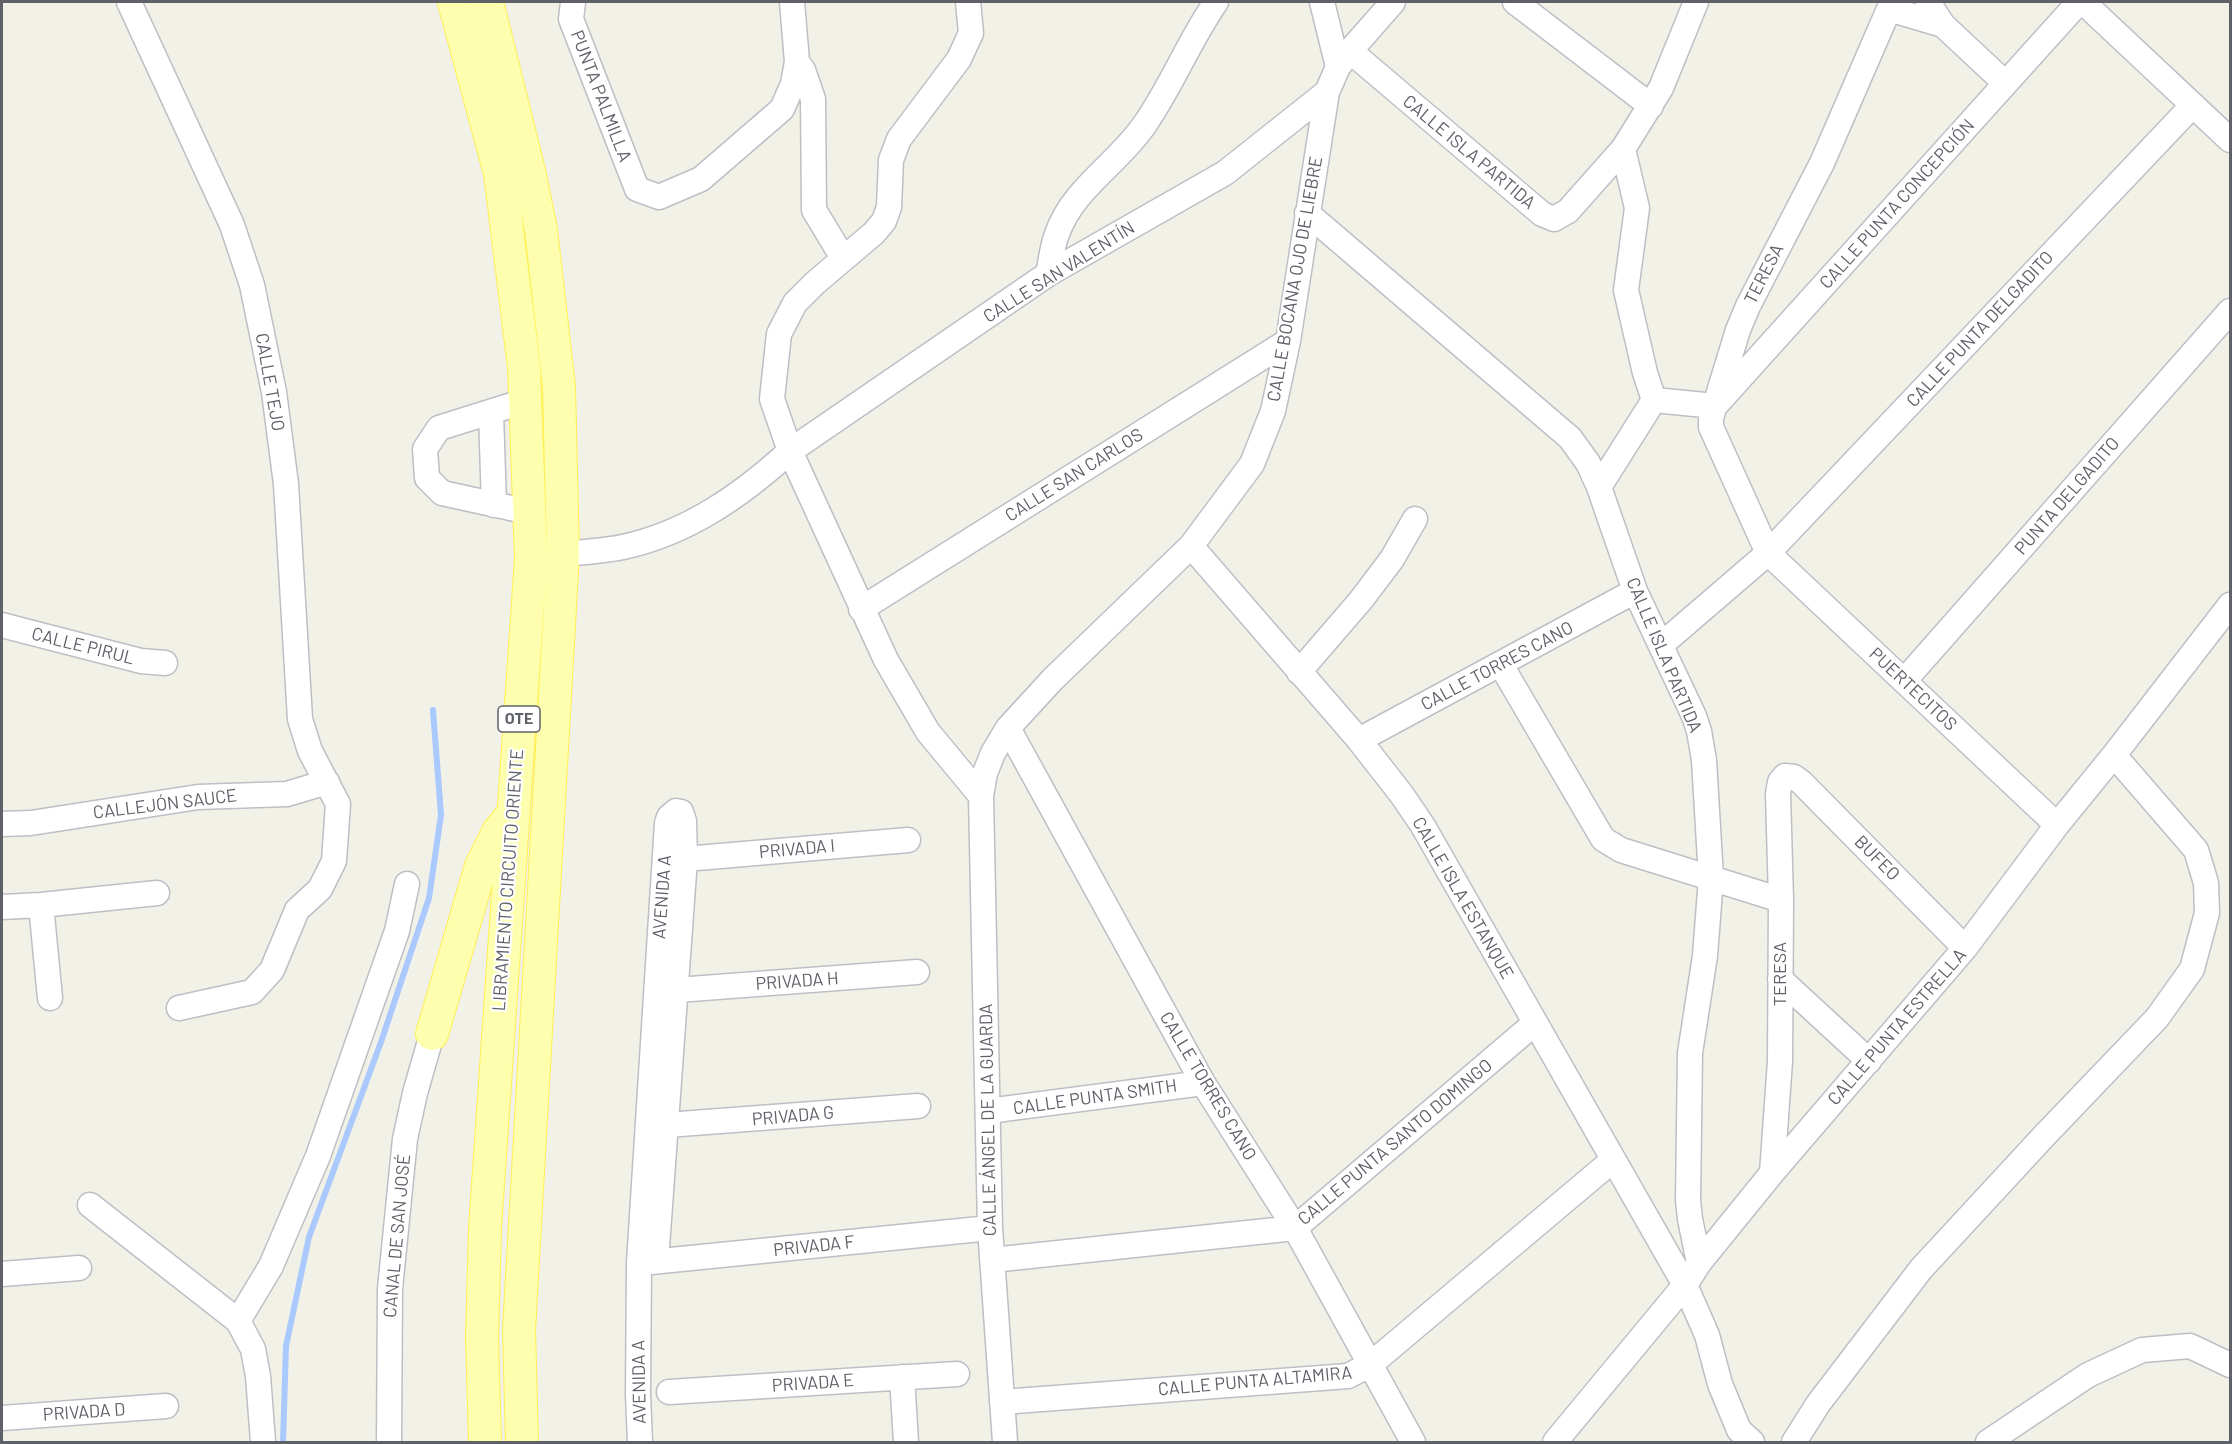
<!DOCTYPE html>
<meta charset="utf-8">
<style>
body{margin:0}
#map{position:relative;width:2232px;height:1444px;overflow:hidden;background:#f2f1e7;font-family:Barlow,sans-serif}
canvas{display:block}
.frame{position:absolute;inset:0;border:3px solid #5e6168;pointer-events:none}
</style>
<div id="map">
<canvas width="2232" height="1444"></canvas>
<div class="frame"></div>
</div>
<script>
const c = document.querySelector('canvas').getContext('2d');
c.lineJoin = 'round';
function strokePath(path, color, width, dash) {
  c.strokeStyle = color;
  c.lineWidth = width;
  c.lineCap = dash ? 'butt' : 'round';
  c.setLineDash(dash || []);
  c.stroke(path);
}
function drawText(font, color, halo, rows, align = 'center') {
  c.font = font + ' Barlow,sans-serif';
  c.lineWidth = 4.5;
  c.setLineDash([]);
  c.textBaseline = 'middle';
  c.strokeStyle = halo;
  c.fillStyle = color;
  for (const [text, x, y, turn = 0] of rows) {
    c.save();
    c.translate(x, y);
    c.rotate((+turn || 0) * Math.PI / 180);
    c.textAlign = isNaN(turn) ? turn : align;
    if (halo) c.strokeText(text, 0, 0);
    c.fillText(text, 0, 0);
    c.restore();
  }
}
strokePath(new Path2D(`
 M 283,1442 L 286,1346 L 309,1237 L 381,1042 L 429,898 L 441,815 L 433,710`), '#a9c9ff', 6);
const minor = new Path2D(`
 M 129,2 L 232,225 L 252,285 L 274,392 L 286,484 L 300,719 L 310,751 L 338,804 L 334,861 L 320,889 L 297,910 L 272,970 L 252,992 L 179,1008
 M 573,2 L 571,19 L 637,189 L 659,197 L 701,179 L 782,109 L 793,84 L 797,62 L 792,2
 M 968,2 L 971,33 L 959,59 L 899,139 L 891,160 L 889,207 L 884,221 L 874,233 L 815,283 L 795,303 L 779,334 L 772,399 L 790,451 L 886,660 L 928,732 L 981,796
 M 1322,2 L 1338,67
 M 1515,2 L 1651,106
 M 1892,2 L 1822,163 L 1748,306 L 1738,330 L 1711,418 L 1711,427 L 1768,553 L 2057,825
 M 1928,2 L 1943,25 L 2005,83
 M 2083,2 L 2230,140
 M 1889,9 L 1943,25
 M 1350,51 L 1542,214 L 1554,219 L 1568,211 L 1623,149 L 1661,88 L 1696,2
 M 797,62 L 803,70 L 813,99 L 814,210 L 843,258
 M 1623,149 L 1637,208 L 1626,290 L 1645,373 L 1654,400
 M 1307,213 L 1570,438 L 1588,463 L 1599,487 L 1635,591 L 1694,716 L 1699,731 L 1704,760 L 1711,878 L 1705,956 L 1690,1053 L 1688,1200 L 1690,1219 L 1699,1263
 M 1048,274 C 1051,261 1052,246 1057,234 C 1073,188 1119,163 1145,124 C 1172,85 1189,41 1216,2
 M 1654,400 L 1715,406 L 2079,2
 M 525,401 L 439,428 L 425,449 L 427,478 L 442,493 L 529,512
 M 491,413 L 494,505
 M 1599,487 L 1654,400
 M 1191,546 L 1359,740 L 1402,795 L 1423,826 L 1685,1285 L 1707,1335 L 1720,1384 L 1739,1430 L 1752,1442
 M 563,554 C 583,552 604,551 623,547 C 688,533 742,495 790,451 L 1048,274 L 1225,173 L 1327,92
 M 861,609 L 1288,341
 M 2,625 L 141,661 L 165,663
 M 1661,645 L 1768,553 L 2193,105
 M 1501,665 L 1603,839 L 1621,850 L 1781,900
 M 1299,672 L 1361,600 L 1392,559 L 1415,519
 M 1904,681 L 2230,311
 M 1008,728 L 1203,1083 L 1295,1228 L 1413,1442
 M 1359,740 L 1635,591
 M 2,824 L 31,823 L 198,797 L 287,794 L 327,782
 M 685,859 L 908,840
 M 41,905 L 50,998
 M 2,907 L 41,905 L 157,893
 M 1780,979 L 1869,1061
 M 677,990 L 917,972
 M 988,1111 L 1203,1083
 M 667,1125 L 918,1106
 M 1772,1173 L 1780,1061 L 1781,900 L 1778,794 L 1780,782 L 1785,776 L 1794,777 L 1801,782 L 1965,948
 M 90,1205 L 238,1321
 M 992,1260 L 1295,1228 L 1535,1023
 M 641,1263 L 990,1228
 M 2,1274 L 79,1268
 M 902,1377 L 906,1442
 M 669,1392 L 957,1374
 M 1002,1402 L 1348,1376 L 1371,1364 L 1613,1160
 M 2,1418 L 166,1406
 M 263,1442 L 258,1376 L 253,1349 L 238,1321 L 271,1266 L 318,1156 L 397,931 L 407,884
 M 389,1442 L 390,1289 L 405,1139 L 415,1093 L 432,1034
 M 640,1442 L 638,1395 L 639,1263 L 667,823 L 669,817 L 676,811 L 681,812 L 684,821 L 685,859 L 656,1261
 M 1005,1442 L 990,1228 L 981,796 L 985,773 L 993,753 L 1008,728 L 1053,679 L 1191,546 L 1252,464 L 1273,411 L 1288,341 L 1327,92 L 1338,67 L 1350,51 L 1393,2
 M 1555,1442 L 1685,1285 L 1699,1263 L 1772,1173 L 1965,948 L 2057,825 L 2114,755 L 2230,605
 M 1794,1442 L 1818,1404 L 1921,1269 L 2045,1135 L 2157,1018 L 2192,969 L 2207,913 L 2206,883 L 2196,850 L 2114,755
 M 1988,1442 L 2088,1375 L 2142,1350 L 2190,1346 L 2230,1365`);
const major = new Path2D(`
 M 454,2 L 500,173 L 524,367 L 531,558 L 485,1228 L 482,1337 L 485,1442
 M 487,2 L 529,171 L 541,230 L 559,387 L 563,554 L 519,1330 L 522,1442
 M 432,1034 L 481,866 L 498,832 L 511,816`);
strokePath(minor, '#bebfc6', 27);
strokePath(major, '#ffef53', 34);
strokePath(minor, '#fff', 24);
strokePath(major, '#fdffae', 32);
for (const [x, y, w] of [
 [519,719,42]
]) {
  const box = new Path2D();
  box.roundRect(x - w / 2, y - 13, w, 26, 4.5);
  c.fillStyle = '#fff';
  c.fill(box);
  strokePath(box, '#5e6168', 1.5);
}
drawText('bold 16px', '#5e6168', null, [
 ["OTE",519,719]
]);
drawText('18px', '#5e6168', '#fff', [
 ["PUNTA PALMILLA",601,96,69],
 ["CALLE ISLA PARTIDA",1469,152,40],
 ["CALLE PUNTA CONCEPCIÓN",1897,204,-48],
 ["CALLE SAN VALENTÍN",1059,272,-32],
 ["TERESA",1764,274,-63],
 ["CALLE BOCANA OJO DE LIEBRE",1295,279,-80],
 ["CALLE PUNTA DELGADITO",1980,329,-47],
 ["CALLE TEJO",270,382,80],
 ["CALLE SAN CARLOS",1074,475,-32],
 ["PUNTA DELGADITO",2067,496,-49],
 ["CALLE PIRUL",83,646,14],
 ["CALLE ISLA PARTIDA",1664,655,67],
 ["CALLE TORRES CANO",1497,666,-28],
 ["PUERTECITOS",1913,689,43],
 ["CALLEJÓN SAUCE",165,804,-7],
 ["PRIVADA I",797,849,-5],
 ["BUFEO",1877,858,45],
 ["LIBRAMIENTO CIRCUITO ORIENTE",508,880,-86],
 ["AVENIDA A",662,897,-86],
 ["CALLE ISLA ESTANQUE",1463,898,60],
 ["TERESA",1780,974,-90],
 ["PRIVADA H",797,981,-4],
 ["CALLE PUNTA ESTRELLA",1897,1027,-49],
 ["CALLE TORRES CANO",1208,1086,59],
 ["CALLE PUNTA SMITH",1095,1097,-8],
 ["PRIVADA G",793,1116,-5],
 ["CALLE ÁNGEL DE LA GUARDA",988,1120,-91],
 ["CALLE PUNTA SANTO DOMINGO",1395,1142,-40],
 ["CANAL DE SAN JOSÉ",397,1236,-85],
 ["PRIVADA F",814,1246,-6],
 ["CALLE PUNTA ALTAMIRA",1255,1381,-5],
 ["AVENIDA A",639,1382,-91],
 ["PRIVADA E",813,1383,-4],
 ["PRIVADA D",84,1412,-4]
]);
</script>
